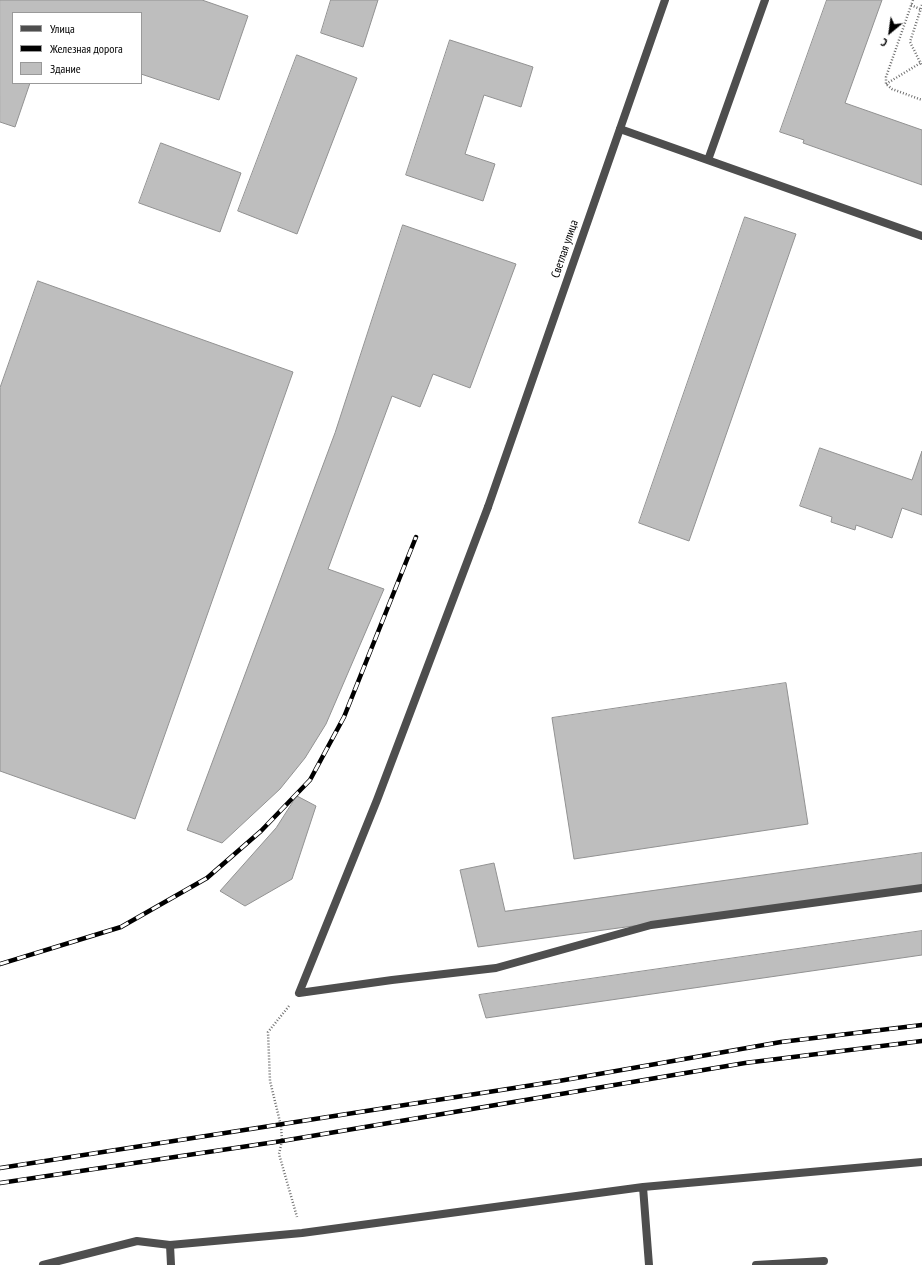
<!DOCTYPE html>
<meta charset="utf-8">
<style>
body{margin:0}
#map{position:relative;width:922px;height:1265px;overflow:hidden;background:#fff;font-family:"PT Sans Narrow",sans-serif}
canvas{display:block}
.legend{position:absolute;left:12px;top:12px;width:130px;height:72px;box-sizing:border-box;background:#fff;border:1px solid #999;margin:0;padding:5px 7px;list-style:none;font-size:12px;color:#000}
.legend li{display:flex;align-items:center;gap:8px;height:20px}
.legend b{width:20px;border:1px solid #999}
.north{position:absolute;left:870px;top:12px;width:40px;height:40px;-webkit-text-stroke:3px #fff;paint-order:stroke;rotate:209deg;font-size:11px;font-weight:700;line-height:16px;text-align:center;color:#000}
.north::after{content:'';display:block;margin:auto;width:14px;height:18px;background:#000;clip-path:polygon(50% 0,100% 100%,50% 72%,0 100%)}
</style>
<div id="map">
<canvas width="922" height="1265"></canvas>
<ul class="legend">
<li><b style="height:5px;background:#4e4e4e"></b>Улица</li>
<li><b style="height:5px;background:#000"></b>Железная дорога</li>
<li><b style="height:11px;background:#bebebe"></b>Здание</li>
</ul>
<div class="north">С</div>
</div>
<script>
const c = document.querySelector('canvas').getContext('2d');
c.lineJoin = 'round';
function paint(path, color) {
  c.fillStyle = color;
  c.fill(path, 'evenodd');
}
function strokePath(path, color, width, dash) {
  c.strokeStyle = color;
  c.lineWidth = width;
  c.lineCap = dash ? 'butt' : 'round';
  c.setLineDash(dash || []);
  c.stroke(path);
}
function drawText(font, color, halo, rows, align = 'center') {
  c.font = font + ' "PT Sans Narrow",sans-serif';
  c.lineWidth = 3;
  c.setLineDash([]);
  c.textBaseline = 'middle';
  c.strokeStyle = halo;
  c.fillStyle = color;
  for (const [text, x, y, turn = 0] of rows) {
    c.save();
    c.translate(x, y);
    c.rotate((+turn || 0) * Math.PI / 180);
    c.textAlign = isNaN(turn) ? turn : align;
    if (halo) c.strokeText(text, 0, 0);
    c.fillText(text, 0, 0);
    c.restore();
  }
}
const building = new Path2D(`
 M 0,0 L 202,0 L 248,16 L 219,100 L 141,74 L 141,13 L 13,13 L 13,83 L 30,83 L 15,127 L 0,122 Z
 M 331,0 L 378,0 L 363,47 L 321,33 Z
 M 827,0 L 882,0 L 845,103 L 922,130 L 922,185 L 803,143 L 804,140 L 780,132 Z
 M 450,40 L 533,67 L 521,107 L 484,95 L 465,154 L 495,164 L 483,201 L 406,175 Z
 M 297,55 L 357,78 L 297,234 L 238,211 Z
 M 161,143 L 241,173 L 220,232 L 139,203 Z
 M 745,217 L 796,234 L 689,541 L 639,523 Z
 M 403,225 L 516,264 L 470,388 L 433,374 L 420,407 L 392,396 L 328,569 L 384,589 L 326,724 L 305,758 L 280,789 L 222,843 L 187,830 L 335,433 Z
 M 38,281 L 293,372 L 135,819 L 0,771 L 0,388 Z
 M 820,448 L 912,480 L 922,451 L 922,515 L 902,508 L 892,538 L 856,525 L 855,530 L 831,522 L 832,517 L 800,506 Z
 M 786,683 L 808,824 L 574,859 L 552,718 Z
 M 297,796 L 316,806 L 292,879 L 245,906 L 220,891 L 276,828 Z
 M 922,853 L 922,887 L 478,947 L 460,870 L 494,863 L 505,911 Z
 M 922,931 L 922,955 L 486,1018 L 479,995 Z`);
paint(building, '#bebebe');
strokePath(building, '#929292', 1);
strokePath(new Path2D(`
 M 913,0 L 886,77 L 886,84 L 892,89 L 922,100
 M 911,5 L 922,10
 M 922,5 L 910,42 L 922,66
 M 886,84 L 922,62
 M 289,1006 L 268,1032 L 270,1081 L 281,1126 L 282,1141 L 279,1154 L 297,1217`), '#707070', 2.5, [1, 2]);
strokePath(new Path2D(`
 M 620,129 L 922,236
 M 708,160 L 765,0
 M 488,507 L 377,800 L 299,993 L 392,980 L 496,968 L 651,925 L 922,888
 M 643,1187 L 649,1265
 M 43,1265 L 137,1241 L 170,1245 L 302,1233 L 643,1187 L 922,1162
 M 756,1265 L 824,1261`), '#4e4e4e', 8);
strokePath(new Path2D(`
 M 488,507 L 665,0
 M 170,1245 L 171,1265`), '#4e4e4e', 8);
const rail = new Path2D(`
 M 0,964 L 121,927 L 207,878 L 261,831 L 310,780 L 344,717 L 416,537
 M 0,1168 L 559,1081 L 781,1042 L 922,1025
 M 0,1183 L 282,1141 L 745,1063 L 922,1041`);
strokePath(rail, '#000', 4.5);
strokePath(rail, '#fff', 3, [9]);
drawText('12px', '#000', '#fff', [
 ["Светлая улица",565,249,-71]
]);
</script>
